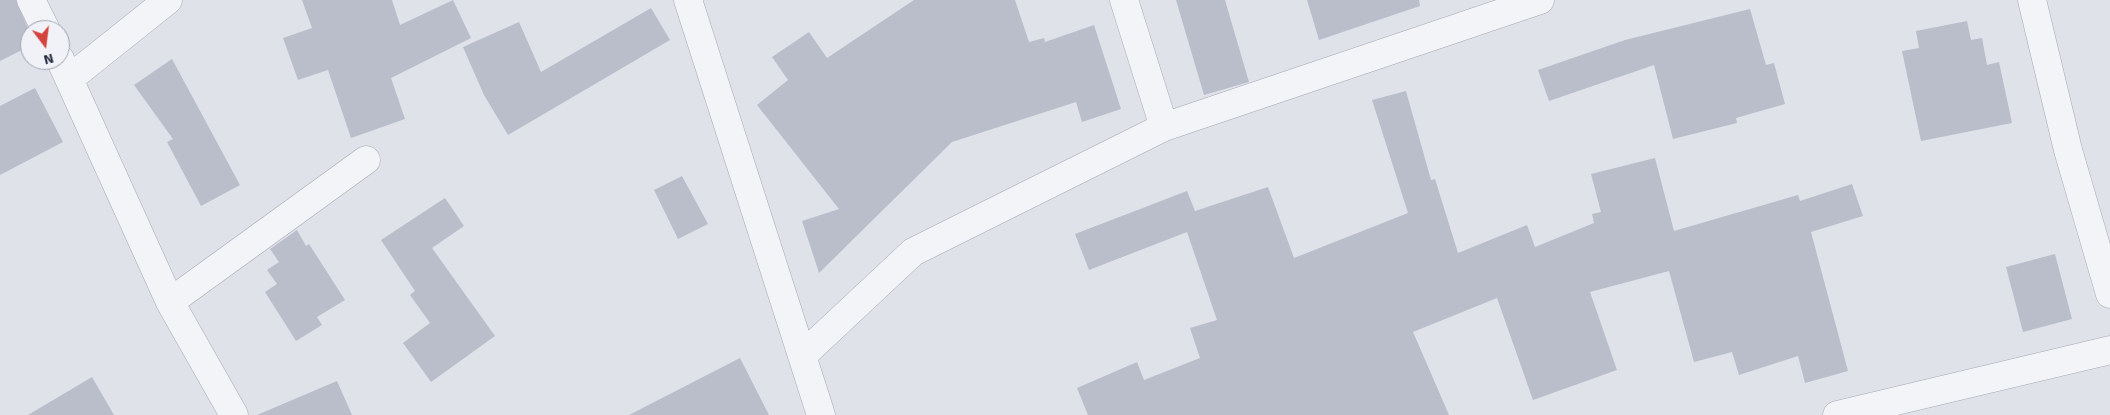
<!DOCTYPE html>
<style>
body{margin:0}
#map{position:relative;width:2110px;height:415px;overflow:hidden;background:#e0e2ea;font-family:Signika,sans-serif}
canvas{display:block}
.north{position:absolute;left:20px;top:20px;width:50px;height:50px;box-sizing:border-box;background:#f0f2f7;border:1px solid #a0a3af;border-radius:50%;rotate:165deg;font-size:14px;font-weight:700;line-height:20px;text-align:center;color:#282d42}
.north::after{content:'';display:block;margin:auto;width:18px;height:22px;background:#d5433f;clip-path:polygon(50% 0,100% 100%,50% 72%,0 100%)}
</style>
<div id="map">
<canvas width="2110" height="415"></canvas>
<div class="north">N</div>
</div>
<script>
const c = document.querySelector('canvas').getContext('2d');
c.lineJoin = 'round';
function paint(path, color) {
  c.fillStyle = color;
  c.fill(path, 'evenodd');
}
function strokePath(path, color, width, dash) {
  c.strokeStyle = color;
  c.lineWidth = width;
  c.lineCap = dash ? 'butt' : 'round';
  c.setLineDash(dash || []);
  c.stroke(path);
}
paint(new Path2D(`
 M 0,0 L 16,0 L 30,33 L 30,46 L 0,61 Z
 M 302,0 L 392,0 L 400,25 L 453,0 L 471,38 L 391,78 L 405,119 L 351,138 L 328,70 L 298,80 L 283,38 L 312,28 Z
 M 914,0 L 1015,0 L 1029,42 L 1044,38 L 1045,42 L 1094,25 L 1121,109 L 1082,122 L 1076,102 L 952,142 L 819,273 L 802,221 L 839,209 L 757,105 L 788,80 L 772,57 L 809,32 L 827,58 Z
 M 1176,0 L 1225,0 L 1249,82 L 1204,95 Z
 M 1307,0 L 1419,0 L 1420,6 L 1319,40 Z
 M 651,8 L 670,40 L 508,135 L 484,95 L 463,47 L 519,22 L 541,72 Z
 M 1750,9 L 1766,65 L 1774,63 L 1785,104 L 1736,118 L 1737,123 L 1673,139 L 1654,65 L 1549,101 L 1538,70 L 1625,40 Z
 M 1967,21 L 1971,40 L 1982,38 L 1987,65 L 1999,62 L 2012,123 L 1921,141 L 1902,51 L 1919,48 L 1916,31 Z
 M 172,59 L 240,185 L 201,206 L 167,142 L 173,139 L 134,85 Z
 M 35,88 L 63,142 L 0,175 L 0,106 Z
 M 1406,91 L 1431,180 L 1435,179 L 1458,253 L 1527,225 L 1535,247 L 1594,223 L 1592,214 L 1601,212 L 1591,174 L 1655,158 L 1674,231 L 1798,195 L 1800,201 L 1852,184 L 1863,216 L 1811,232 L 1848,371 L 1805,383 L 1798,356 L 1739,375 L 1732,352 L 1694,362 L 1669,271 L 1590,292 L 1617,370 L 1533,400 L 1497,298 L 1413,332 L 1449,415 L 1088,415 L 1077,388 L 1137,362 L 1144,380 L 1200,358 L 1190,328 L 1217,320 L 1187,232 L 1089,270 L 1075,234 L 1187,191 L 1195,211 L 1268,187 L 1294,258 L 1408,213 L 1372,100 Z
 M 682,176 L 708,224 L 678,239 L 654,190 Z
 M 445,198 L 464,226 L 432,248 L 495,336 L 431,382 L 403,343 L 430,323 L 410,295 L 415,291 L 381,240 Z
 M 297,230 L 306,246 L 309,244 L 345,300 L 317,317 L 322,325 L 296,341 L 265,292 L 277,284 L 267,270 L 279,262 L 270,249 Z
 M 2055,254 L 2072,319 L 2023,332 L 2006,267 Z
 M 740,358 L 769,415 L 629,415 Z
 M 92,377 L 114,415 L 28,415 Z
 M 337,381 L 352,415 L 257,415 Z`), '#babdca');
const minor = new Path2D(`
 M 31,0 L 46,30
 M 688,0 L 821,415
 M 1124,0 L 1164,127
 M 2032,0 L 2068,150 L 2110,294
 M 60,59 L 170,302 L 234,415
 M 69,79 L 168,0
 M 170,302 L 366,160
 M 803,355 L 913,252 L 1164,127 L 1540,0
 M 1837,415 L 2110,350`);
strokePath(minor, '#a5a8b4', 29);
strokePath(minor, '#f3f4f8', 28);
</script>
